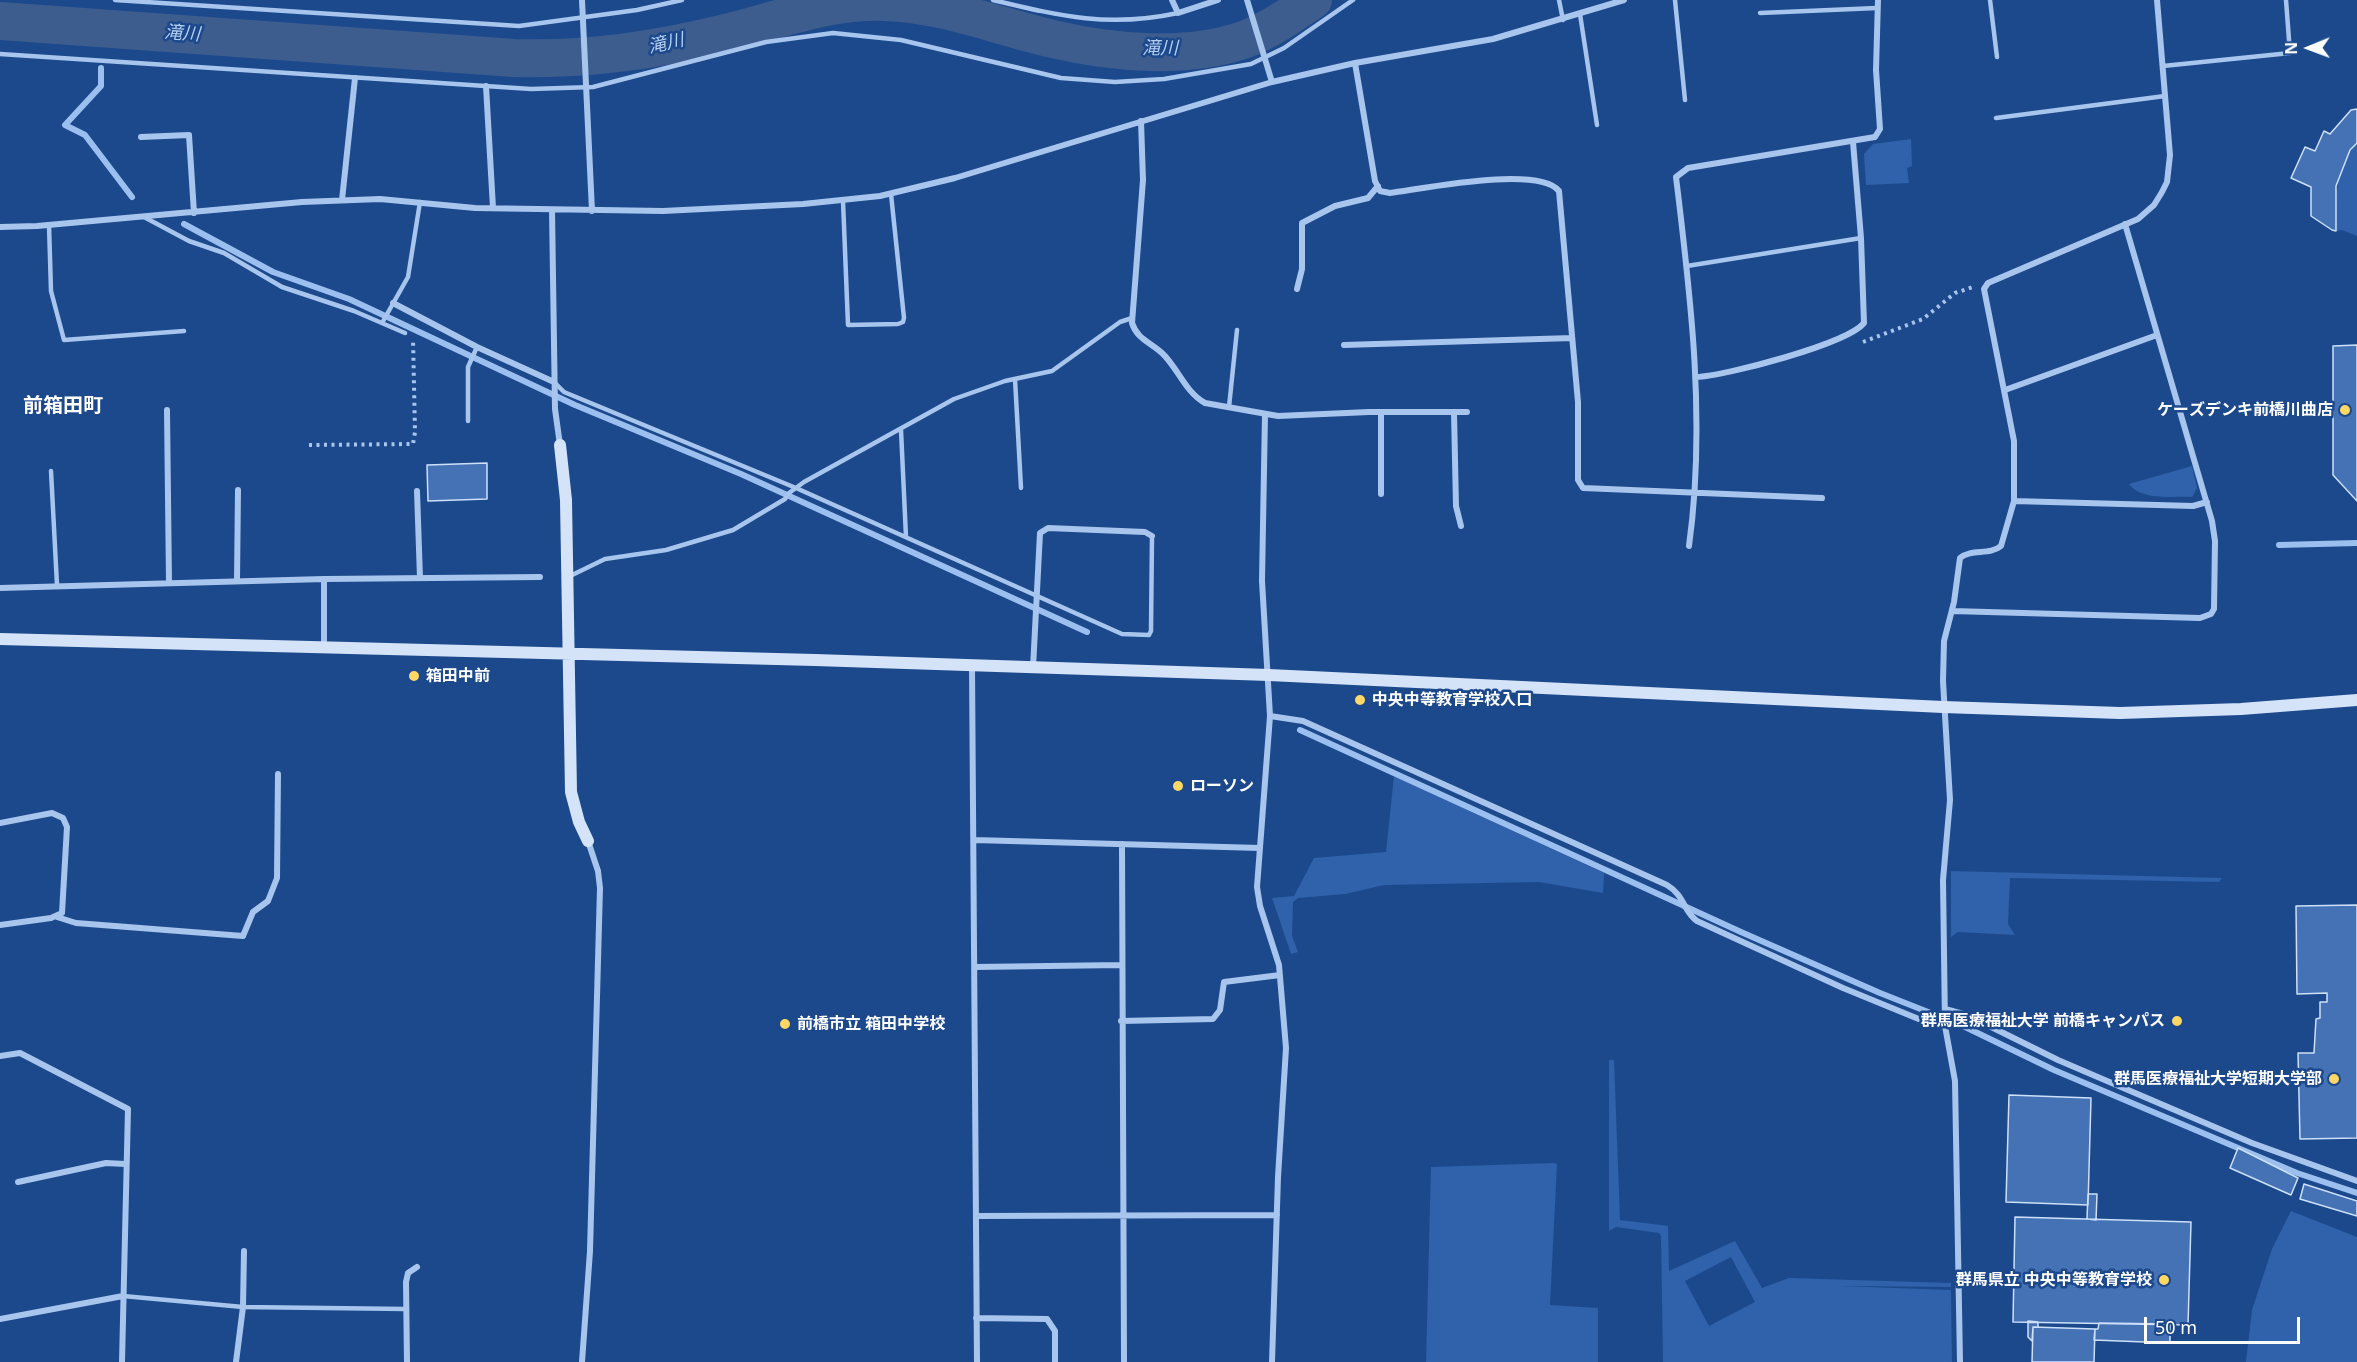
<!DOCTYPE html>
<meta charset="utf-8">
<style>
body{margin:0}
#map{position:relative;width:2357px;height:1362px;overflow:hidden;background:#1c498c;font-family:"Noto Sans",sans-serif}
canvas{display:block}
.north{position:absolute;left:2279px;top:18px;width:60px;height:60px;-webkit-text-stroke:4px #1c498c;paint-order:stroke;rotate:269deg;font-size:16px;font-weight:700;line-height:24px;text-align:center;color:#fff}
.north::after{content:'';display:block;margin:auto;width:21px;height:27px;background:#fff;clip-path:polygon(50% 0,100% 100%,50% 72%,0 100%)}
.scale{position:absolute;left:2144px;top:1317px;width:156px;height:27px;box-sizing:border-box;border:3px solid #fff;border-top:0;padding-left:8px;font-size:18px;line-height:21px;white-space:nowrap;color:#fff;-webkit-text-stroke:4px #1c498c;paint-order:stroke}
</style>
<div id="map">
<canvas width="2357" height="1362"></canvas>
<div class="north">N</div>
<div class="scale">50 m</div>
</div>
<script>
const c = document.querySelector('canvas').getContext('2d');
c.lineJoin = 'round';
function paint(path, color) {
  c.fillStyle = color;
  c.fill(path, 'evenodd');
}
function strokePath(path, color, width, dash) {
  c.strokeStyle = color;
  c.lineWidth = width;
  c.lineCap = dash ? 'butt' : 'round';
  c.setLineDash(dash || []);
  c.stroke(path);
}
function drawText(font, color, halo, rows, align = 'center') {
  c.font = font + ' "Noto Sans","Noto Sans JP",sans-serif';
  c.lineWidth = 5;
  c.setLineDash([]);
  c.textBaseline = 'middle';
  c.strokeStyle = halo;
  c.fillStyle = color;
  for (const [text, x, y, turn = 0] of rows) {
    c.save();
    c.translate(x, y);
    c.rotate((+turn || 0) * Math.PI / 180);
    c.textAlign = isNaN(turn) ? turn : align;
    if (halo) c.strokeText(text, 0, 0);
    c.fillText(text, 0, 0);
    c.restore();
  }
}
paint(new Path2D(`
 M 1911,139 L 1912,166 L 1907,168 L 1909,183 L 1866,185 L 1864,154 L 1873,144 Z
 M 2357,143 L 2357,236 L 2342,230 L 2336,231 C 2336,200 2334,167 2357,143 Z
 M 2192,466 L 2197,488 L 2192,497 C 2172,496 2142,501 2129,484 Z
 M 1394,776 L 1604,873 L 1603,893 L 1539,882 L 1384,885 L 1345,894 L 1298,898 L 1293,902 L 1292,936 L 1298,952 L 1291,954 L 1272,898 L 1294,896 L 1314,858 L 1386,852 Z
 M 1951,871 L 2222,878 L 2219,882 L 2010,878 L 2008,924 L 2015,935 L 1958,932 L 1951,937 Z
 M 1609,1060 L 1614,1060 L 1620,1220 L 1668,1226 L 1669,1271 L 1735,1241 L 1762,1288 L 1789,1278 L 1951,1283 L 1951,1287 L 1839,1286 L 1951,1290 L 1952,1362 L 1663,1362 L 1661,1236 L 1659,1233 L 1616,1227 L 1609,1231 ZM 1731,1257 L 1755,1302 L 1709,1326 L 1685,1281 Z
 M 1554,1163 L 1557,1164 L 1550,1305 L 1598,1308 L 1598,1362 L 1426,1362 L 1431,1167 Z
 M 2291,1211 L 2357,1237 L 2357,1362 L 2246,1362 L 2252,1310 L 2272,1249 Z`), '#2f62aa');
strokePath(new Path2D(`
 M 101,28 L 101,44
 M 101,68 L 101,86 L 65,125 L 85,135 L 132,197
 M 184,224 L 273,272 L 349,299 L 575,405 L 741,474 L 1087,632
 M 2279,545 L 2357,543
 M 1300,730 L 1741,932 L 1880,993 L 1961,1025 L 2054,1070 L 2297,1173 L 2357,1193`), '#9bbfef', 6);
strokePath(new Path2D(`
 M 0,21 L 514,58 C 590,60 657,50 730,32 C 781,19 831,0 885,2 C 944,4 996,26 1053,39 C 1112,53 1188,60 1246,39 C 1270,30 1292,14 1313,0`), '#3d5d8f', 38);
const building = new Path2D(`
 M 2357,109 L 2357,143 L 2350,150 L 2336,186 L 2336,231 L 2332,230 L 2311,216 L 2311,187 L 2291,178 L 2305,147 L 2315,151 L 2324,131 L 2330,134 L 2351,110 Z
 M 2357,345 L 2357,501 L 2333,475 L 2333,346 Z
 M 487,463 L 487,499 L 428,501 L 427,465 Z
 M 2357,905 L 2357,1138 L 2300,1139 L 2298,1053 L 2314,1053 L 2316,1019 L 2320,1018 L 2320,1002 L 2327,1002 L 2327,993 L 2297,994 L 2296,906 Z
 M 2009,1095 L 2091,1098 L 2088,1205 L 2006,1202 Z
 M 2238,1148 L 2298,1178 L 2291,1195 L 2230,1168 Z
 M 2304,1184 L 2357,1201 L 2357,1216 L 2300,1199 Z
 M 2088,1194 L 2097,1194 L 2096,1220 L 2087,1219 Z
 M 2015,1217 L 2191,1222 L 2188,1325 L 2013,1322 Z
 M 2028,1321 L 2038,1322 L 2038,1327 L 2033,1327 L 2032,1341 L 2028,1337 Z
 M 2099,1323 L 2170,1324 L 2170,1343 L 2094,1340 L 2095,1329 L 2098,1329 Z
 M 2033,1327 L 2095,1329 L 2094,1362 L 2032,1362 Z`);
paint(building, '#4472b4');
strokePath(building, '#cee0f9', 1.5);
strokePath(new Path2D(`
 M 1863,342 L 1923,319 L 1955,293 L 1973,287
 M 309,445 L 413,444 L 415,432 L 413,339`), '#a8c5ed', 4, [3, 4.5]);
strokePath(new Path2D(`
 M 115,0 L 519,26 L 637,10 L 682,0
 M 993,0 C 1060,16 1109,28 1178,13
 M 1559,0 L 1563,20
 M 1675,0 L 1685,100
 M 1990,0 L 1997,57
 M 1760,13 L 1877,8
 M 1580,14 L 1597,125
 M 0,54 L 531,89 L 593,87 L 766,42 L 833,33 L 901,40 L 1061,78 L 1115,82 L 1164,79 L 1251,64 L 1284,48 L 1353,0
 M 2163,66 L 2290,53 L 2286,0
 M 1996,118 L 2165,96
 M 843,201 L 848,325 L 898,324 L 903,322 L 904,318 L 891,194
 M 144,217 L 189,241 L 224,253 L 282,287 L 354,311 L 405,333
 M 49,225 L 51,291 L 64,340 L 184,331
 M 1687,266 L 1861,238
 M 382,323 L 408,277 L 420,202
 M 1015,379 L 1021,488
 M 554,382 L 564,392 L 796,488 L 1122,634 L 1149,635 L 1151,631 L 1152,536
 M 1229,407 L 1237,330
 M 468,421 L 468,367 L 477,347
 M 901,430 L 906,537
 M 51,471 L 57,585
 M 568,577 L 605,559 L 666,550 L 733,530 L 785,499 L 789,493 L 804,482 L 954,399 L 1005,381 L 1052,371 L 1120,322 L 1132,318
 M 123,1296 L 243,1307 L 406,1309`), '#a8c5ed', 4.5);
strokePath(new Path2D(`
 M 582,0 L 592,211
 M 1172,0 L 1178,13 L 1218,0
 M 1247,0 L 1272,82
 M 1355,63 L 1375,181 L 1380,191 L 1390,193 C 1422,189 1538,165 1559,191 L 1578,402 L 1578,480 L 1583,488 L 1822,498
 M 486,86 L 493,208
 M 1141,121 L 1143,180 L 1132,323 C 1137,339 1150,342 1162,353 C 1178,368 1185,392 1205,403 L 1278,416 L 1369,412 L 1467,412
 M 141,137 L 189,135 L 194,213
 M 342,200 L 355,78
 M 552,210 L 555,409 L 560,445
 M 0,227 L 37,226 L 302,202 L 380,199 L 475,208 L 663,211 L 803,204 L 880,196 L 955,178 L 1272,82 L 1355,63 L 1493,39 L 1624,0
 M 1297,289 L 1302,269 L 1302,223 L 1335,206 L 1368,198 L 1378,186
 M 393,303 L 477,347 L 554,382
 M 1344,345 L 1572,338
 M 1696,377 C 1725,376 1847,344 1864,323 L 1861,238 L 1853,142
 M 2005,390 L 2157,335
 M 167,410 L 169,583
 M 1381,412 L 1381,494
 M 1454,413 L 1456,506 L 1461,526
 M 1265,414 L 1262,581 L 1270,716 L 1257,887 L 1260,906 L 1279,965 L 1286,1048 L 1278,1177 L 1272,1362
 M 417,491 L 420,578
 M 2014,501 L 2193,506 L 2207,502
 M 1689,546 C 1706,423 1691,299 1676,177 L 1688,168 L 1875,137 L 1880,129 L 1876,70 L 1878,0
 M 237,581 L 238,490
 M 0,588 L 324,579 L 540,577
 M 1952,611 L 2200,618 L 2211,614 L 2214,609 L 2215,541 L 2212,521 L 2125,224
 M 324,647 L 324,579
 M 972,666 L 977,1362
 M 1033,668 L 1040,533 L 1048,528 L 1145,532 L 1152,536
 M 1270,716 L 1303,721 L 1667,885 C 1685,896 1683,911 1697,921 L 1843,988 L 1926,1022 L 1945,1026
 M 0,823 L 52,813 L 63,818 L 67,827 L 62,913 L 51,918 L 0,925
 M 974,840 L 1260,848
 M 1122,844 L 1124,1362
 M 57,917 L 76,923 L 243,936 L 253,912 L 268,901 L 277,878 L 278,774
 M 975,967 L 1121,965
 M 1945,1009 L 1967,1015 L 2058,1060 L 2252,1143 L 2357,1181
 M 1121,1021 L 1213,1019 L 1220,1010 L 1224,982 L 1280,975
 M 0,1056 L 20,1053 L 128,1109 L 122,1362
 M 18,1182 L 106,1163 L 125,1164
 M 976,1216 L 1277,1215
 M 976,1318 L 1047,1319 L 1055,1331 L 1055,1362
 M 0,1319 L 123,1296
 M 236,1362 L 243,1307 L 244,1251
 M 407,1362 L 406,1282 L 408,1273 L 417,1267
 M 582,1362 L 590,1251 L 600,888 L 598,871 L 588,841
 M 1960,1362 L 1955,1081 L 1945,1026 L 1943,880 L 1950,800 L 1943,681 L 1944,641 L 1954,602 L 1960,558 C 1972,548 1989,556 2001,546 L 2014,501 L 2014,441 L 1984,289 L 1988,283 L 2138,219 L 2154,205 L 2162,192 L 2167,182 L 2170,155 L 2157,0`), '#a8c5ed', 6);
strokePath(new Path2D(`
 M 560,445 L 566,500 L 571,792 L 579,822 L 588,841
 M 0,639 L 815,660 L 1269,675 L 1943,707 L 2120,713 L 2241,709 L 2357,700`), '#d5e3f9', 12);
for (const [x, y, r, color] of [
 [2345,410,6,"#fed765"],
 [414,676,6,"#fed765"],
 [1360,700,6,"#fed765"],
 [1178,786,6,"#fed765"],
 [2177,1021,6,"#fed765"],
 [785,1024,6,"#fed765"],
 [2334,1079,6,"#fed765"],
 [2164,1280,6,"#fed765"]
]) {
  const dot = new Path2D();
  dot.arc(x, y, r, 0, 2 * Math.PI);
  c.fillStyle = color;
  c.fill(dot);
  strokePath(dot, '#1c498c', 2);
}
drawText('bold 16px', '#fff', '#1c498c', [
 ["ケーズデンキ前橋川曲店",2333,410],
 ["箱田中前",426,676,"left"],
 ["中央中等教育学校入口",1372,700,"left"],
 ["ローソン",1190,786,"left"],
 ["群馬医療福祉大学 前橋キャンパス",2165,1021],
 ["前橋市立 箱田中学校",797,1024,"left"],
 ["群馬医療福祉大学短期大学部",2322,1079],
 ["群馬県立 中央中等教育学校",2152,1280]
], 'right');
drawText('italic 18px', '#b4cff4', '#1c498c', [
 ["滝川",182,34,4],
 ["滝川",666,44,-13],
 ["滝川",1160,49]
]);
drawText('bold 20px', '#fff', '#1c498c', [
 ["前箱田町",63,406]
]);
</script>
